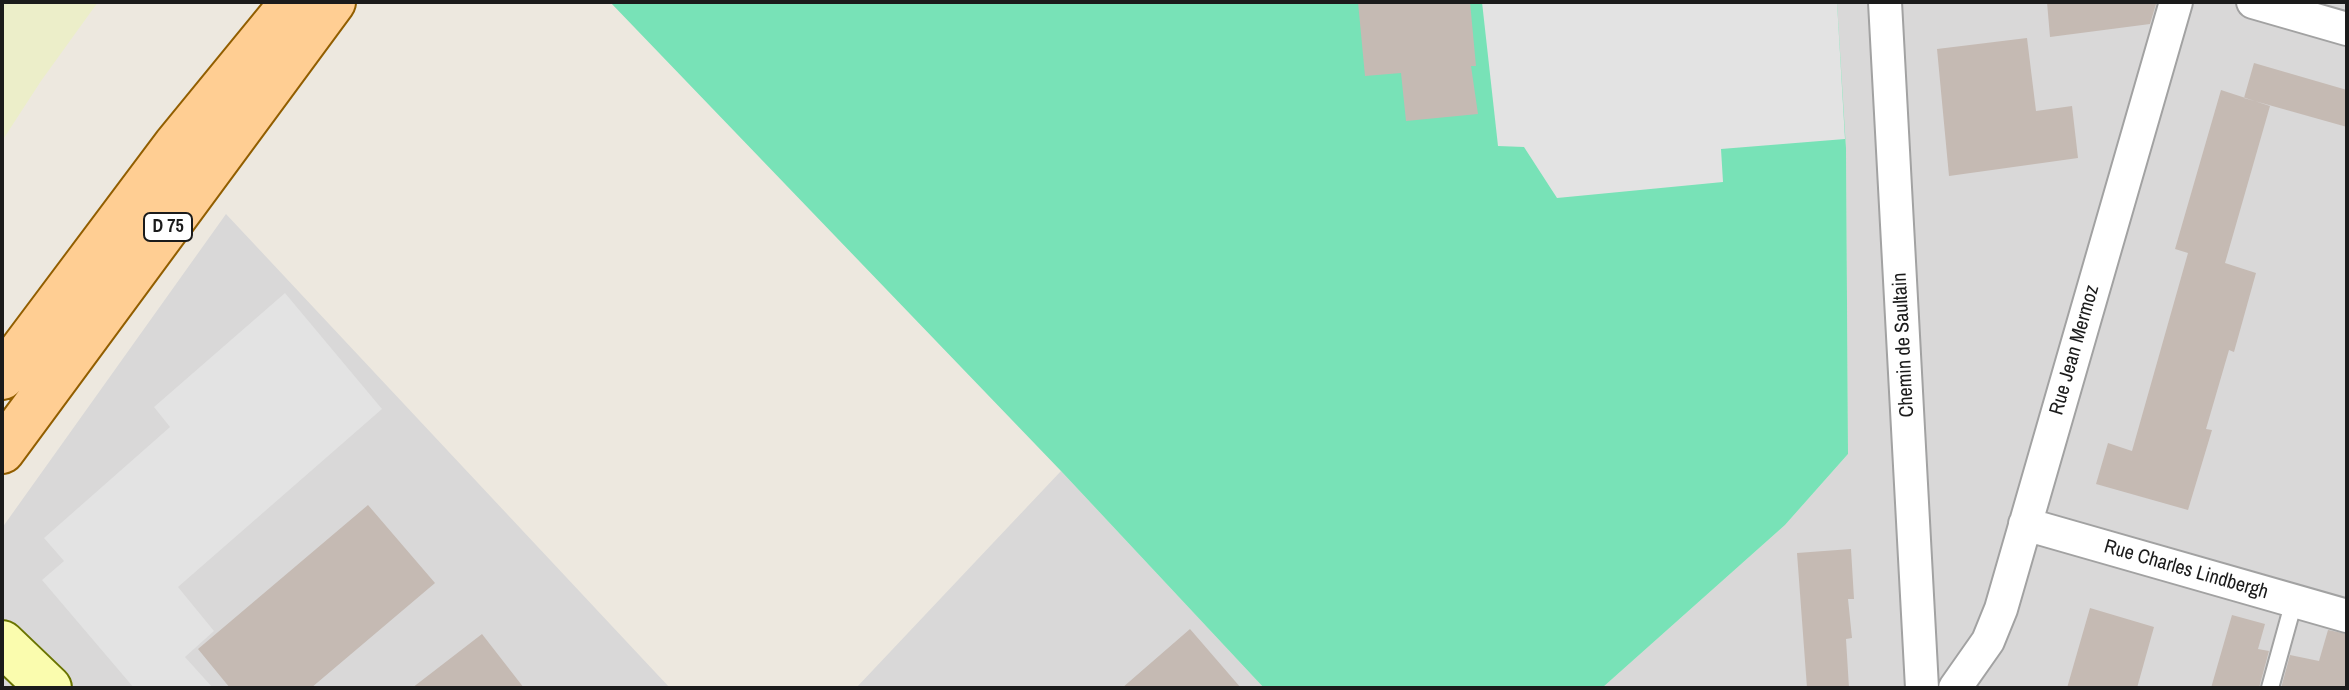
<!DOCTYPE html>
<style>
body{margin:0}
#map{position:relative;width:2349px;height:690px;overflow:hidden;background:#ede8df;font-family:"Archivo Narrow",sans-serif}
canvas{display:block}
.frame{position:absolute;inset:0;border:4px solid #1b1b1b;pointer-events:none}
</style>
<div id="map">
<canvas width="2349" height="690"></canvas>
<div class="frame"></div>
</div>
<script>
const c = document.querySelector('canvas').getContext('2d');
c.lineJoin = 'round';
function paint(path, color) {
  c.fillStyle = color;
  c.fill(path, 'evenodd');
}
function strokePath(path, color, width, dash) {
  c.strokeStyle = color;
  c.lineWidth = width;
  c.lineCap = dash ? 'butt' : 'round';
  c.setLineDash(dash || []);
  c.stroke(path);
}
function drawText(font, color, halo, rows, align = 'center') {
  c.font = font + ' "Archivo Narrow",sans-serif';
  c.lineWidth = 7;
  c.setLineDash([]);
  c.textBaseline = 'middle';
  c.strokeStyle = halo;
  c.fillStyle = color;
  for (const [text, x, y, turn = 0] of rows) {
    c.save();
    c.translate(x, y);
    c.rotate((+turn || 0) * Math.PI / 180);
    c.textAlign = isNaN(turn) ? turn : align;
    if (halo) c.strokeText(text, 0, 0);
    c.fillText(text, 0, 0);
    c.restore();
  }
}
paint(new Path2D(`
 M 1837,2 L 2347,2 L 2347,688 L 1602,688 L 1785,525 L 1848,454 L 1846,148 Z
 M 226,214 L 670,688 L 2,688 L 2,528 Z
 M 1061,471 L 1264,688 L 856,688 Z`), '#d9d8d8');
paint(new Path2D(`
 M 2,2 L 98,2 L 41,81 L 2,141 Z`), '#eceec9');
paint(new Path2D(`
 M 610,2 L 1837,2 L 1846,148 L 1848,454 L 1785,525 L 1602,688 L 1264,688 L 1061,471 Z`), '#78e2b7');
paint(new Path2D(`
 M 1482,2 L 1837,2 L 1845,139 L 1721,149 L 1723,182 L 1557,198 L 1524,147 L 1498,146 Z
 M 285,293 L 382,409 L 178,587 L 214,631 L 185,657 L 213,688 L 134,688 L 42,580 L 64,561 L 44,538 L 170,427 L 154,407 Z`), '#e3e3e3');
paint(new Path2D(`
 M 1358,2 L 1470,2 L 1476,66 L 1471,66 L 1478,114 L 1406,121 L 1401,73 L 1365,76 Z
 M 2047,2 L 2155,2 L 2156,4 L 2150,24 L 2050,37 Z
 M 2027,38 L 2036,111 L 2072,106 L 2078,158 L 1949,176 L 1937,49 Z
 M 2254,63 L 2347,90 L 2347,127 L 2244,98 Z
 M 2221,90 L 2270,106 L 2225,263 L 2256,273 L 2234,352 L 2229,350 L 2206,429 L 2212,430 L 2188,510 L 2096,484 L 2108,443 L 2132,451 L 2188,253 L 2175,249 Z
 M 368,505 L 435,583 L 311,688 L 230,688 L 198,649 Z
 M 1851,549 L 1854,599 L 1848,599 L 1852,638 L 1846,639 L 1849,688 L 1807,688 L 1797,553 Z
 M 2090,608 L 2154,627 L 2137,688 L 2067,688 Z
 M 2232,615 L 2265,624 L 2258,649 L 2269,651 L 2259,688 L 2211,688 Z
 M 1190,629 L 1241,688 L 1122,688 Z
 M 2328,630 L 2347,634 L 2347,688 L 2281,688 L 2290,655 L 2319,661 Z
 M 482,634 L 524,688 L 412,688 Z`), '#c5bab3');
const lane = new Path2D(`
 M 2270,688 L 2294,601`);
const street = new Path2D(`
 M 1885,2 L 1922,688
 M 2253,2 L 2347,29
 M 2025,524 L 2347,616
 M 1955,688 L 1988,641 L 2001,609 L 2176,2`);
const secondary = new Path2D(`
 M 2,643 L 49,688`);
const primary = new Path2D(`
 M 2,377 L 176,145 L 293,2
 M 2,451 L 333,2`);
strokePath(lane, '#a2a2a2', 20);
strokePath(street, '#a2a2a2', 36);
strokePath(secondary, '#6a7400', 48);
strokePath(primary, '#925e00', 48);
strokePath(lane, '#fff', 16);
strokePath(street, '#fff', 32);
strokePath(secondary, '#fafcae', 44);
strokePath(primary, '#ffce93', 44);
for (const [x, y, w] of [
 [168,227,48]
]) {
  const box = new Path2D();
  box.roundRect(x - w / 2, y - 14, w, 28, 6);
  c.fillStyle = '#fff';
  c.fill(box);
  strokePath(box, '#1b1b1b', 2);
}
drawText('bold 18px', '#1b1b1b', null, [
 ["D 75",168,227]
]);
drawText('20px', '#1b1b1b', '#fff', [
 ["Chemin de Saultain",1904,345,-93],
 ["Rue Jean Mermoz",2075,350,-74],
 ["Rue Charles Lindbergh",2186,570,16]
]);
</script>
